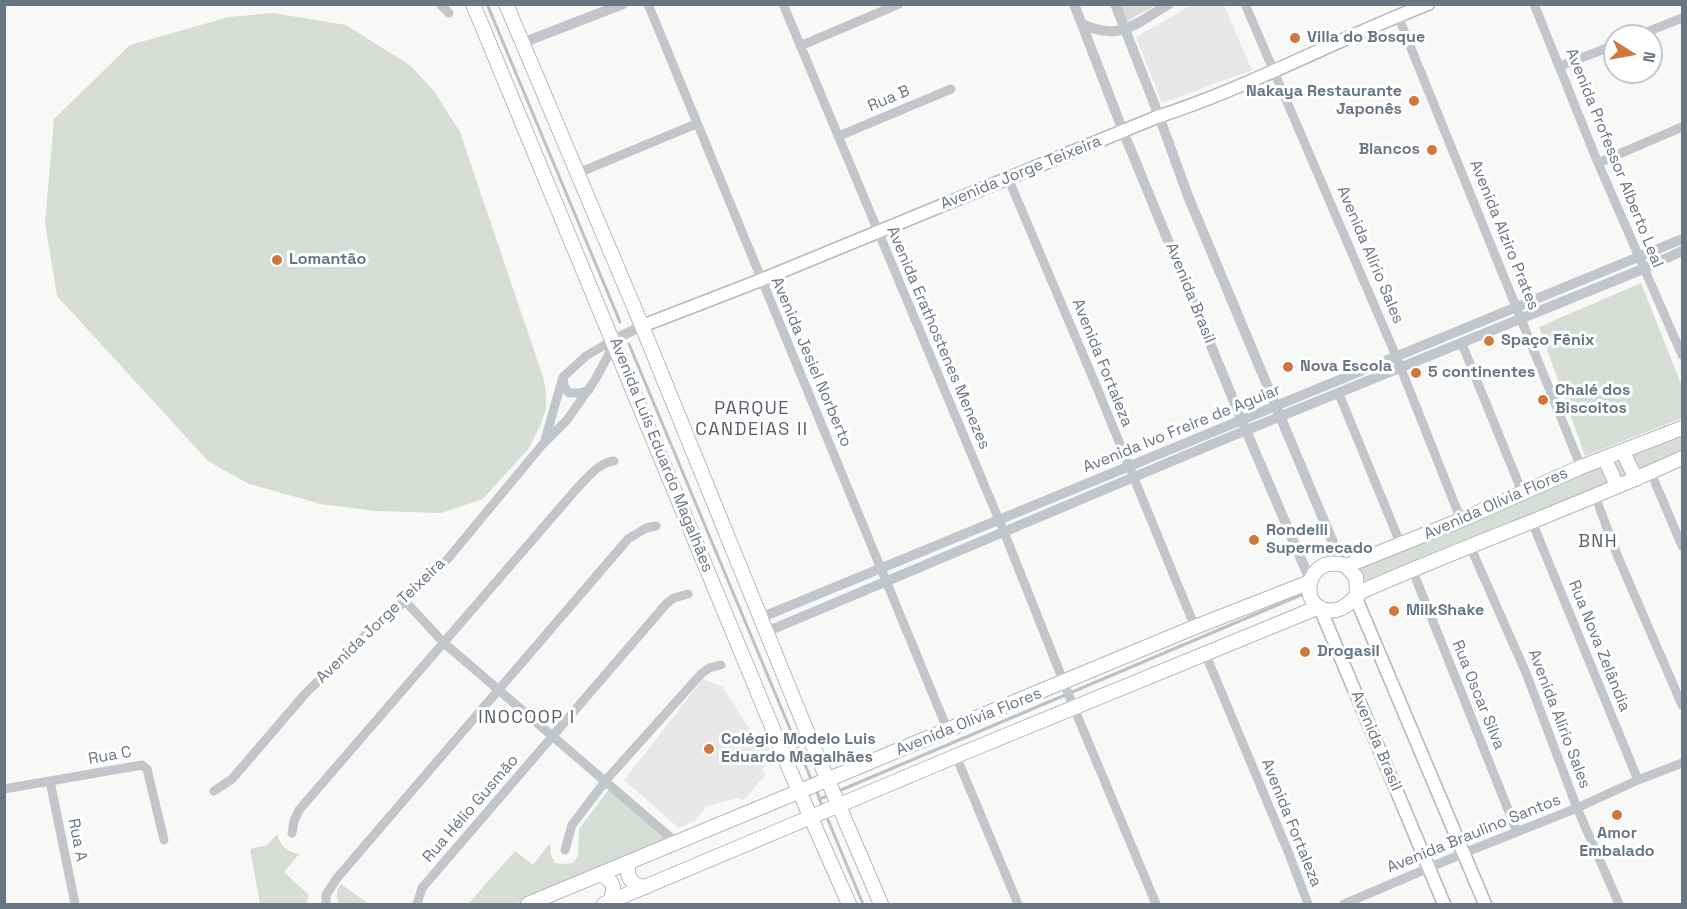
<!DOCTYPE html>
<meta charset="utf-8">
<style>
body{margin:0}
#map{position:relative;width:1687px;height:909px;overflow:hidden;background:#f8f8f6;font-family:"Space Grotesk",sans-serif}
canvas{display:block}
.frame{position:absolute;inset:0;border:6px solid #6a7584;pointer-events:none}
.north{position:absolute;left:1603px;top:24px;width:60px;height:60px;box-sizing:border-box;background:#fff;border:2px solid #c3c8ce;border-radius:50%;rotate:101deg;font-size:16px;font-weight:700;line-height:24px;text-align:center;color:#6a7584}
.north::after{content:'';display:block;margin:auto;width:21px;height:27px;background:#d2773c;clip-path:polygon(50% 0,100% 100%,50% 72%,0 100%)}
</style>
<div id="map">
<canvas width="1687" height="909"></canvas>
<div class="frame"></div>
<div class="north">N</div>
</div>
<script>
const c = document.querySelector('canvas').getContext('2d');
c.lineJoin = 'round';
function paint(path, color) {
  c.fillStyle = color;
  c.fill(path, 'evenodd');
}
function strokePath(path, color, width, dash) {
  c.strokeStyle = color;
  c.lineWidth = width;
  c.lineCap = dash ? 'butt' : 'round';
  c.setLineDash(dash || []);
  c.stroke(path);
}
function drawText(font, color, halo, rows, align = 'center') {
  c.font = font + ' "Space Grotesk",sans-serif';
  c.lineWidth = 6;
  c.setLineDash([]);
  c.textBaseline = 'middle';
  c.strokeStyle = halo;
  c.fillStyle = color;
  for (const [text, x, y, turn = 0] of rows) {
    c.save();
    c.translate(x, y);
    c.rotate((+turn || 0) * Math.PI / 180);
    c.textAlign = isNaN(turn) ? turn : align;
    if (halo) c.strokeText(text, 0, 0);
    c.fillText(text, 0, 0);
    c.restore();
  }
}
paint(new Path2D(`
 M 1193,4 L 1224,5 L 1252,70 L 1162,103 L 1136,37 Z
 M 703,679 L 723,687 L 753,735 L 763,741 L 775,756 L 762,769 L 766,774 L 744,800 L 738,798 L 707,806 L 695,821 L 679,828 L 624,780 Z`), '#e6e7e6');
paint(new Path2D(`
 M 1119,5 L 1156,5 L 1127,21 Z
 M 273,13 L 346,25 L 411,66 L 434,91 L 460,132 L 543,377 L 546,391 L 546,408 L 541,424 L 529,448 L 483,499 L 441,513 L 376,511 L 321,504 L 249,484 L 208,461 L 57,296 L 45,224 L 54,119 L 130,45 L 229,17 Z
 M 1641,283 L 1682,386 L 1682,418 L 1585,456 L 1539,327 Z
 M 1682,427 L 1682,457 L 1357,593 L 1346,565 Z
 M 609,789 L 666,836 L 667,841 L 515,904 L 468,904 L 515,851 L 533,865 L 550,843 L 551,855 L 555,863 L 563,864 L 573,863 L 578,856 L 579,829 Z
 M 277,834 C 281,846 286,851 299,854 L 284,872 L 309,895 L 306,904 L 260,904 L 250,849 L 267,845 Z
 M 341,884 L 369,904 L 339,904 C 337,896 335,891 341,884 Z`), '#d7ddd6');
strokePath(new Path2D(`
 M 487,4 L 620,322
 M 629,344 L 811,779
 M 841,790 L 1301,595
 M 817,792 L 822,806
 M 819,799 L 827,796
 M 828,820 L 863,904`), '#bac2c8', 3);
const secondary = new Path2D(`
 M 642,326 L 761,280 L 1157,117 C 1250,87 1337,39 1428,4
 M 1355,596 L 1485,904
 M 1320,608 L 1444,904`);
const primary = new Path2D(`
 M 473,4 L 792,775 L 849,904
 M 506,4 L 642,326 L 805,727 L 881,904
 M 1682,428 L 1581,467 L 1461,520 L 1346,566 C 1304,550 1295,616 1336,610 C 1350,607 1354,595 1365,590 C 1470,544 1578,506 1682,458
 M 1623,452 L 1636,479
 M 1605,459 L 1617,486
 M 1346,566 L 1356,577 L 1357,593
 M 629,863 C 625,877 632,886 646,887
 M 602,875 C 615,882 615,889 610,902
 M 528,904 L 1195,627 L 1310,582
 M 604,904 L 956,756 L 1319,607`);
strokePath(secondary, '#b5b8bd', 15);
strokePath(primary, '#b4b7bb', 16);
strokePath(new Path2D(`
 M 440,4 L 449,13
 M 648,4 L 948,731
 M 783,4 L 1004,532 L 1074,708 L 1156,904
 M 1245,4 L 1396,356 L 1461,520
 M 1534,4 L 1598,163 L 1682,355
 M 1398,16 L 1581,467
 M 1637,36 L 1682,18
 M 800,46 L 899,4
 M 1560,66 L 1615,45
 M 839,136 L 951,89
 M 1598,163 L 1682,127
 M 578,173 L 696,124
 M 1008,178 L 1095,383 L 1195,627
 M 1462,344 L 1522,492
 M 563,377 L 564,386 L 569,393 L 580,393 L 589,390
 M 1339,394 L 1401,545
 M 545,440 L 563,377 L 586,356 L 613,340
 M 1651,473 L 1682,546
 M 1595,496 L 1618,557 L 1682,705
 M 1532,522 L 1638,780
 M 1470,546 L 1526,673 L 1577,808 L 1619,904
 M 1412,569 L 1517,832
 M 405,601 L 444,643 L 677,843
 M 1205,653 L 1289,854 L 1308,904
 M 956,756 L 1018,904
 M 50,781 L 75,904
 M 4,789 L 142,765 L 147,769 L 164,840
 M 214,791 L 232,779 L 305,694 L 360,640 L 405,601 L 446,561 L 542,445 L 567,420 L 595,380 L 608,356 L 612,342
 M 292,833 L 294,821 L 299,810 L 579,486 C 590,475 599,463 614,461
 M 565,850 L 572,825 L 606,780 L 701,674 L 709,668 L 721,665
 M 326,904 L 326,895 L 337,878 L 628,539 L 646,528 L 656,526
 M 417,904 L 422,888 L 667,603 L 674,598 L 688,594
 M 1344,904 L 1464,853 L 1577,808 L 1638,780 L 1682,763`), '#c2c5c9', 9);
strokePath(new Path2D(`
 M 1074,4 L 1123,131 L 1242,421 L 1310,580
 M 1115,4 L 1159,116 L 1188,196 L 1342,564
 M 1082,24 C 1121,42 1136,23 1169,4
 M 522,43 L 623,4
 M 613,340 L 642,326
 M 760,618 L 1682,239
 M 766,632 L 1215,443 L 1643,269 L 1682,251`), '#c2c5c9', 10);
strokePath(secondary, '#fff', 12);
strokePath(primary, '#fff', 14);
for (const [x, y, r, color] of [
 [1295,38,6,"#d2773c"],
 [1414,101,6,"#d2773c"],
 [1432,150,6,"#d2773c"],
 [277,260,6,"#d2773c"],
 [1489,341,6,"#d2773c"],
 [1288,367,6,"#d2773c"],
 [1416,373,6,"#d2773c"],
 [1543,400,6,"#d2773c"],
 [1254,540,6,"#d2773c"],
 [1394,611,6,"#d2773c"],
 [1305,652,6,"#d2773c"],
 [709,749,6,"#d2773c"],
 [1617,815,6,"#d2773c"]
]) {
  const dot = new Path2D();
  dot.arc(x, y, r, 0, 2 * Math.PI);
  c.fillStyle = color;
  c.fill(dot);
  strokePath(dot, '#fff', 2);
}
drawText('bold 16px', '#6a7584', '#fff', [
 ["Villa do Bosque",1307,38],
 ["Nakaya Restaurante",1402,92,"right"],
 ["Japonês",1402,110,"right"],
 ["Blancos",1420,150,"right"],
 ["Lomantão",289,260],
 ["Spaço Fênix",1501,341],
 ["Nova Escola",1300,367],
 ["5 continentes",1428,373],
 ["Chalé dos",1555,391],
 ["Biscoitos",1555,409],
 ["Rondelli",1266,531],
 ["Supermecado",1266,549],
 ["MilkShake",1406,611],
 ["Drogasil",1317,652],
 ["Colégio Modelo Luis",721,740],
 ["Eduardo Magalhães",721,758],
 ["Amor",1617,834,"center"],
 ["Embalado",1617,852,"center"]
], 'left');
drawText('16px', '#6a7584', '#fff', [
 ["Rua B",889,99,-23],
 ["Avenida Professor Alberto Leal",1614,158,68],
 ["Avenida Jorge Teixeira",1021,173,-22],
 ["Avenida Alziro Prates",1504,235,68],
 ["Avenida Alírio Sales",1370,255,67],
 ["Avenida Brasil",1190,293,68],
 ["Avenida Erathostenes Menezes",938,338,67],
 ["Avenida Jesiel Norberto",811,362,67],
 ["Avenida Fortaleza",1102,363,68],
 ["Avenida Ivo Freire de Aguiar",1182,429,-22],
 ["Avenida Luís Eduardo Magalhães",661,455,68],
 ["Avenida Olívia Flores",1496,504,-24],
 ["Avenida Jorge Teixeira",381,621,-44],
 ["Rua Nova Zelândia",1599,646,68],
 ["Rua Oscar Silva",1478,695,68],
 ["Avenida Alírio Sales",1559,719,69],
 ["Avenida Olívia Flores",969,722,-22],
 ["Avenida Brasil",1376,741,67],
 ["Rua C",110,756,-10],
 ["Rua Hélio Gusmão",471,809,-49],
 ["Avenida Fortaleza",1291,823,68],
 ["Avenida Braulino Santos",1474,834,-22],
 ["Rua A",77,840,79]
]);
c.letterSpacing = '1.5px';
drawText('18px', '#585f6a', '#fff', [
 ["PARQUE",752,409],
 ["CANDEIAS II",752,430],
 ["BNH",1598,542],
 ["INOCOOP I",527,718]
]);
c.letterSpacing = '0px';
</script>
